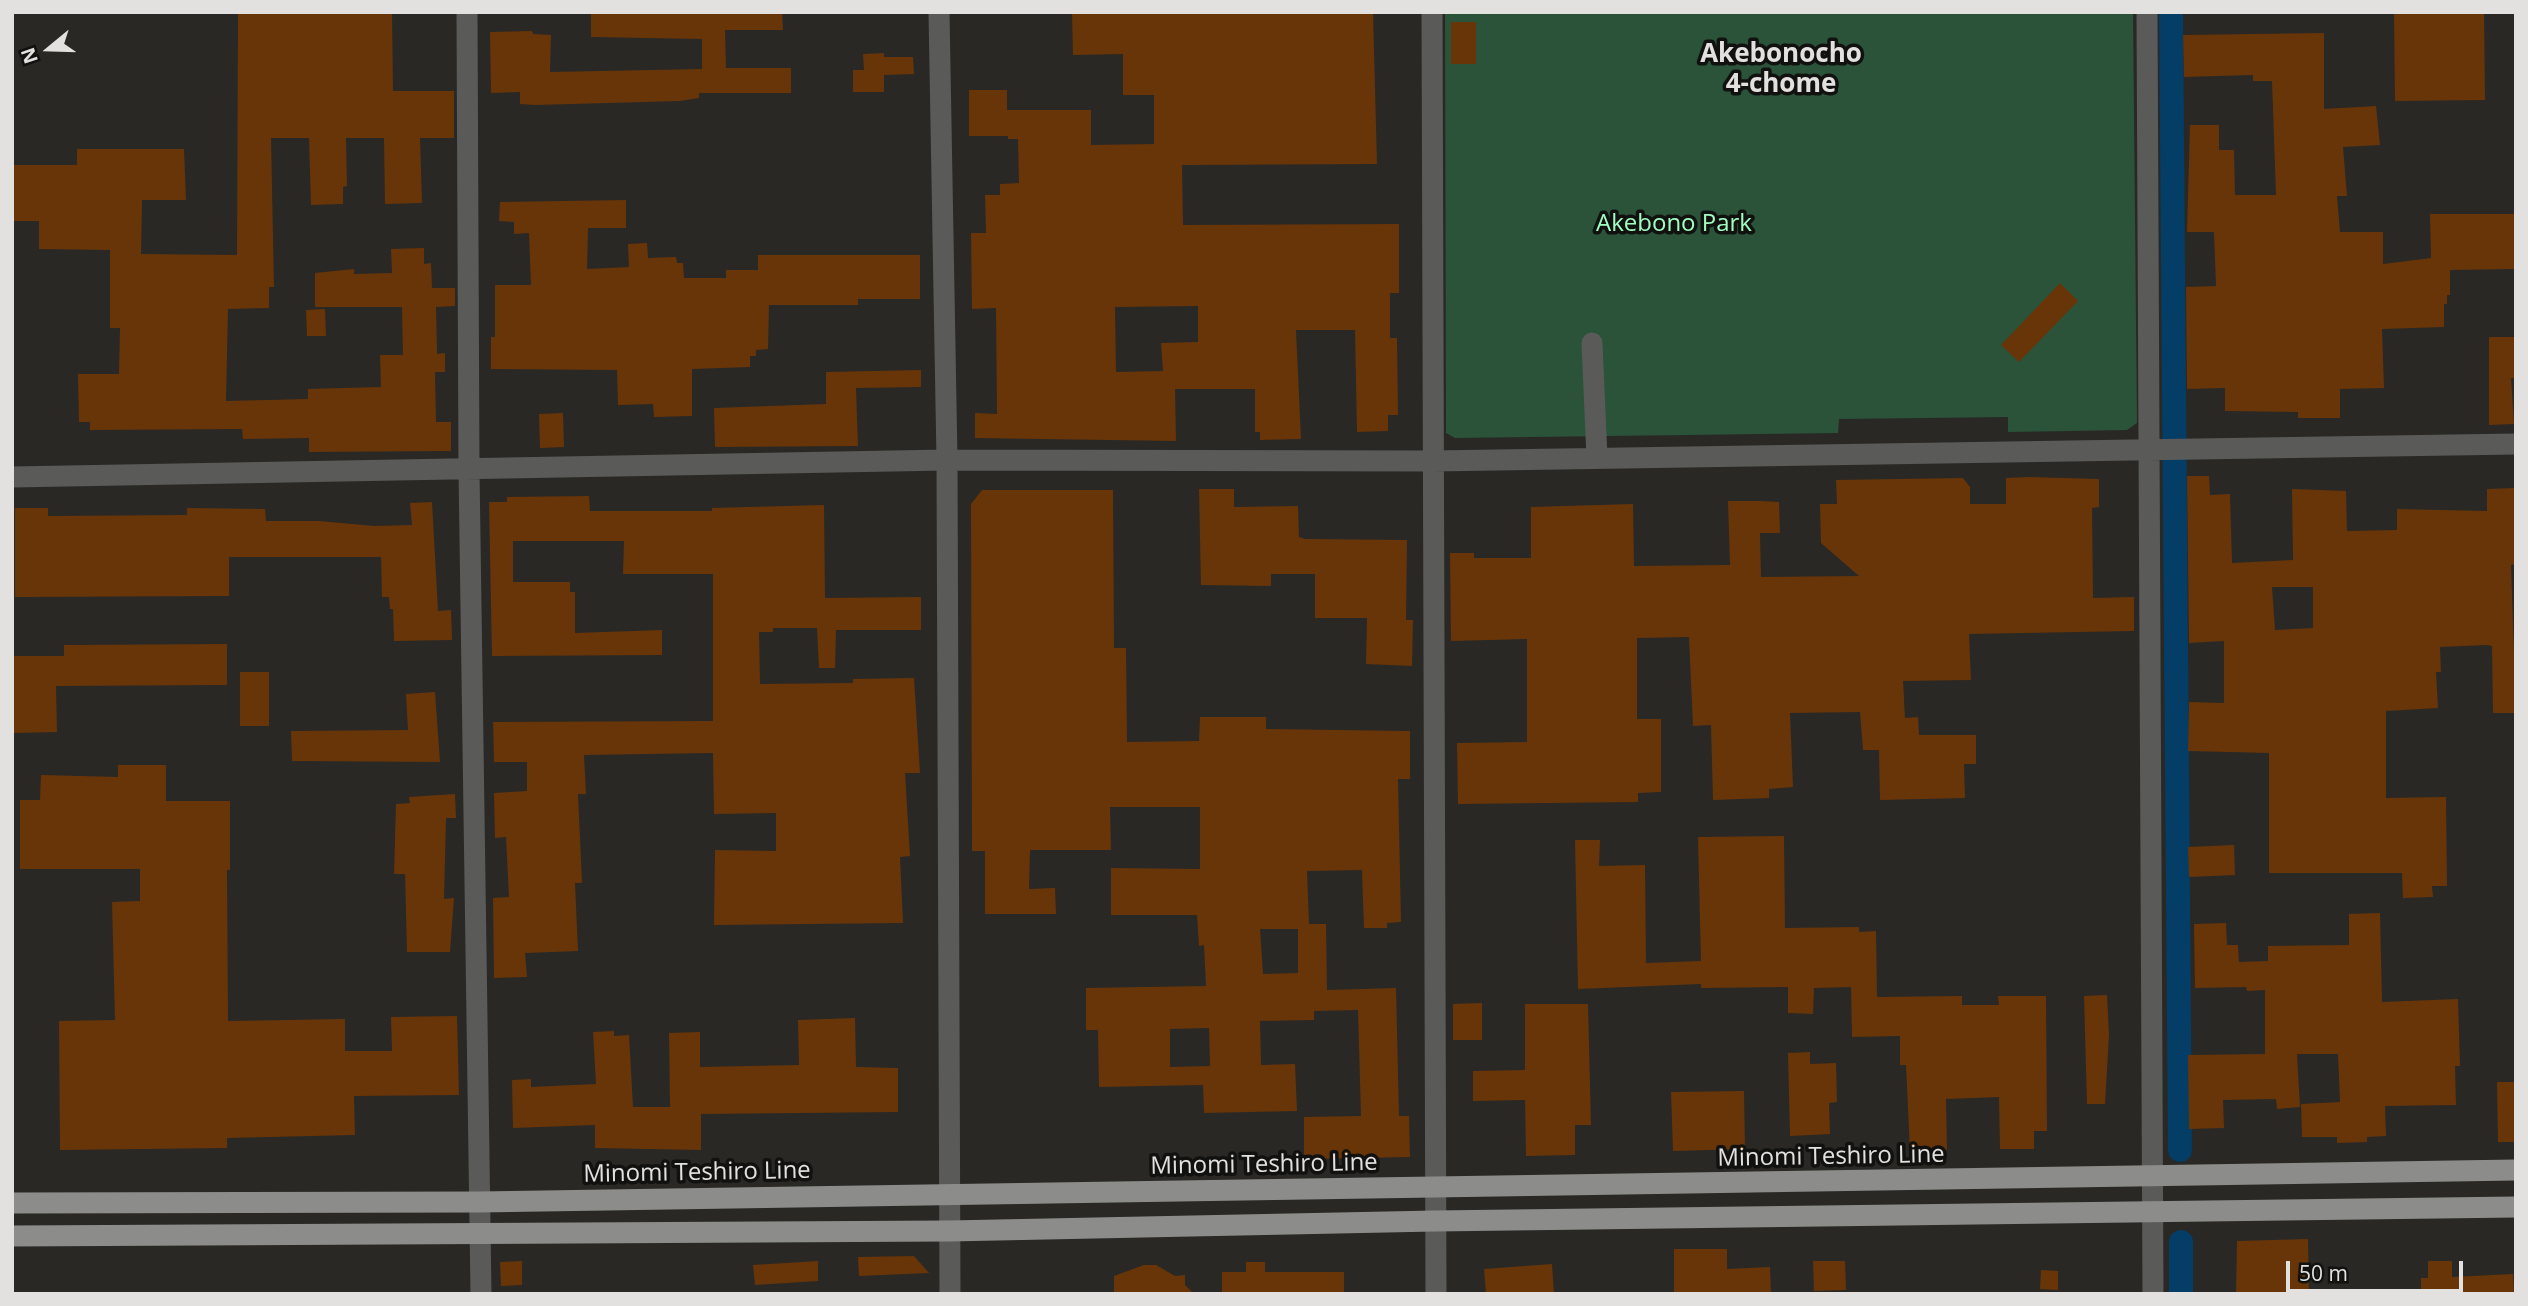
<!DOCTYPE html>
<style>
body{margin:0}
#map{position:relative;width:2528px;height:1306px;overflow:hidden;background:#292825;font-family:"Open Sans",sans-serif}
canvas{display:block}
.frame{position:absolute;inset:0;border:14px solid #e2e1df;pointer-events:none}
.north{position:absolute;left:14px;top:14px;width:70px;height:70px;-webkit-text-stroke:5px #11110f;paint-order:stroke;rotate:251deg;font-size:19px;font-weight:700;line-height:28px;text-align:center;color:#e2e1df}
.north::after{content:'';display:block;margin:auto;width:24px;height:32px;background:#e2e1df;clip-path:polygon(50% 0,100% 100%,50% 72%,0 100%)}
.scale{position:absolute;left:2286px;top:1261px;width:177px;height:32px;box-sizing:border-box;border:4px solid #e2e1df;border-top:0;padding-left:9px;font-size:21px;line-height:24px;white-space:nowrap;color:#e2e1df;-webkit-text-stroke:5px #11110f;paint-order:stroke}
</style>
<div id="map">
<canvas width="2528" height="1306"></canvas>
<div class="frame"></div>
<div class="north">N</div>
<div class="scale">50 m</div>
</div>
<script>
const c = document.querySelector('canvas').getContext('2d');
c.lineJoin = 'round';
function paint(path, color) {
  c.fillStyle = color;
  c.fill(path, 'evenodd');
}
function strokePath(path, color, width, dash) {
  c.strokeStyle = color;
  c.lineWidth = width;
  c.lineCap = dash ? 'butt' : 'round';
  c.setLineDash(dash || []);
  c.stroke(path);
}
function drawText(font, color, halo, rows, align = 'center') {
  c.font = font + ' "Open Sans",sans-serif';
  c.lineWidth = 7;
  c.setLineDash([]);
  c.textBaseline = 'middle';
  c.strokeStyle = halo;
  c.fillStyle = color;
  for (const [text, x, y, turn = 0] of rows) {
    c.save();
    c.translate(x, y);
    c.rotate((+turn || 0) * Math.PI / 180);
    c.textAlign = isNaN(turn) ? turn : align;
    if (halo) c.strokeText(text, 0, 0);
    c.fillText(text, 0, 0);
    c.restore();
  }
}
paint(new Path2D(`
 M 1445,12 L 2133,12 L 2137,423 L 2127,430 L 2008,432 L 2008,417 L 1839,419 L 1838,433 L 1455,438 L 1446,433 Z`), '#2a533a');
strokePath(new Path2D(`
 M 2171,12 L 2180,1150
 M 2181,1242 L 2181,1294`), '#043d66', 24);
paint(new Path2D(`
 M 238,12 L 392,12 L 393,91 L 454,91 L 454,138 L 420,138 L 422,203 L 385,204 L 384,138 L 346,138 L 347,186 L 343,187 L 343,204 L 311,205 L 309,138 L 271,138 L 274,287 L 269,287 L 269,308 L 228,309 L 226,401 L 308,399 L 308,389 L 381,387 L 380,355 L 403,355 L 402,307 L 315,307 L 315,273 L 354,269 L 354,274 L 392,273 L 391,249 L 424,248 L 424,264 L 431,263 L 432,288 L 455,288 L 455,306 L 436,307 L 437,354 L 445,353 L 445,372 L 435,372 L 436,422 L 451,422 L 451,451 L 309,452 L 309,438 L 243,439 L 242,429 L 90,430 L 90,422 L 79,422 L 78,374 L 119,374 L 120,328 L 110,328 L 110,250 L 39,249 L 39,221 L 13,221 L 12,165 L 77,165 L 77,149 L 184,149 L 186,200 L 142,200 L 141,254 L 237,255 Z
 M 591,12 L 782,12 L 783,30 L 725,30 L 726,68 L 791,68 L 791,93 L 699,93 L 699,98 L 680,101 L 536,105 L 520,104 L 520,92 L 491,93 L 490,32 L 532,31 L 533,34 L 551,35 L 550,72 L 702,69 L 702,39 L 591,37 Z
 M 1072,12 L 1373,12 L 1377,164 L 1182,165 L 1183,225 L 1399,224 L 1399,293 L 1390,293 L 1390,338 L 1397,338 L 1398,415 L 1388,415 L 1388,431 L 1357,432 L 1355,330 L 1296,330 L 1301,439 L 1260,440 L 1260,432 L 1255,432 L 1255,389 L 1175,389 L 1176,441 L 975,438 L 975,413 L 997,414 L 996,308 L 972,309 L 971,233 L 986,233 L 985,195 L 1000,195 L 1000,184 L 1019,183 L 1018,139 L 1008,139 L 1008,136 L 969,136 L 969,90 L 1007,90 L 1007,110 L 1091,110 L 1091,145 L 1154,144 L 1154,95 L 1123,95 L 1123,54 L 1073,55 ZM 1198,306 L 1198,342 L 1161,343 L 1163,371 L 1116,372 L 1115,307 Z
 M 2394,12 L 2484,12 L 2485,100 L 2395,101 Z
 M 1451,22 L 1476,22 L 1476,64 L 1451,64 Z
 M 2324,33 L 2324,109 L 2376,106 L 2380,145 L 2343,147 L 2347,196 L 2337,196 L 2340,232 L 2383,232 L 2383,264 L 2431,258 L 2430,214 L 2516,214 L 2514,269 L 2450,270 L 2450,295 L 2447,295 L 2447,304 L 2444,304 L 2444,327 L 2382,329 L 2384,388 L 2340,389 L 2340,418 L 2298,418 L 2298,412 L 2225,411 L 2225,388 L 2187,389 L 2186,287 L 2216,286 L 2214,232 L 2187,232 L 2190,125 L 2219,125 L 2219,150 L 2234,150 L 2235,195 L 2276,195 L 2272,81 L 2253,81 L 2253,75 L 2184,77 L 2183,35 Z
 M 884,53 L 884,57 L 913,57 L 914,74 L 884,75 L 884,92 L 853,92 L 853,70 L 864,70 L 863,54 Z
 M 626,200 L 626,228 L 588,228 L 587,269 L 629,267 L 628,244 L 647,243 L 648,258 L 676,257 L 677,263 L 683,263 L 684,278 L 726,278 L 726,270 L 758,270 L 758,255 L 920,255 L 920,299 L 858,299 L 858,305 L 769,305 L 768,349 L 756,350 L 756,356 L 750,356 L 750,367 L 692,369 L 692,416 L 654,417 L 653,404 L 618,405 L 617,370 L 491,369 L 491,337 L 495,337 L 495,285 L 531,285 L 529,233 L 514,234 L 514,222 L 499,221 L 500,202 Z
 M 2060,283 L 2078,301 L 2019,362 L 2001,345 Z
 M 325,309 L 326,336 L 307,336 L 306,310 Z
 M 2489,337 L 2516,337 L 2516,378 L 2511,378 L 2514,424 L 2489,425 Z
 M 921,370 L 921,387 L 856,388 L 858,446 L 715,447 L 714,408 L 826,404 L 826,372 Z
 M 563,413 L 564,447 L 540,448 L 539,414 Z
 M 2187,476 L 2209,476 L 2210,495 L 2230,494 L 2232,563 L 2293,560 L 2292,489 L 2346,491 L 2347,531 L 2397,530 L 2397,509 L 2487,511 L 2487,489 L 2516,488 L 2516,564 L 2511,565 L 2516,713 L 2493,713 L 2492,646 L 2487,645 L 2440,647 L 2441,672 L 2436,672 L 2438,708 L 2386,711 L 2386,798 L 2446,797 L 2447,886 L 2432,886 L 2433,897 L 2403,898 L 2402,873 L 2269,873 L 2269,753 L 2188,751 L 2189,702 L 2224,703 L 2224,641 L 2189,643 ZM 2272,587 L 2313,587 L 2313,628 L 2275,630 Z
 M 2029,477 L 2099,479 L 2099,507 L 2092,508 L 2093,598 L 2134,597 L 2134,631 L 1969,634 L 1971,680 L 1903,681 L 1905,718 L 1918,717 L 1919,735 L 1976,735 L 1976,764 L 1964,764 L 1965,798 L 1880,800 L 1879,750 L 1863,750 L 1860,712 L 1790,713 L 1793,787 L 1769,789 L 1769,798 L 1713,800 L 1711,725 L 1693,726 L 1689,637 L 1637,638 L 1637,719 L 1661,719 L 1661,792 L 1638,793 L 1638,802 L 1458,804 L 1457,743 L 1527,742 L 1527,639 L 1451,641 L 1450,553 L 1474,553 L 1474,558 L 1531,558 L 1531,507 L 1633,504 L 1634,566 L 1730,565 L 1728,501 L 1760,501 L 1779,502 L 1780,533 L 1760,533 L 1761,577 L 1859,576 L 1821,543 L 1820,504 L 1837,504 L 1836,480 L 1963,478 L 1970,487 L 1970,504 L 2006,504 L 2006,478 Z
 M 1199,489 L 1234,489 L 1234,507 L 1298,506 L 1299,537 L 1305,539 L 1407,540 L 1406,620 L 1413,620 L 1412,666 L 1366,664 L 1367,618 L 1315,618 L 1315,574 L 1271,574 L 1271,586 L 1201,585 Z
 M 982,490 L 1113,490 L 1114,648 L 1126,648 L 1127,742 L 1199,741 L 1200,717 L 1266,717 L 1266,729 L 1410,731 L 1410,779 L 1398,779 L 1401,922 L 1387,923 L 1387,928 L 1364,928 L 1362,870 L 1307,871 L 1309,924 L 1326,924 L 1327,990 L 1396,988 L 1399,1116 L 1409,1116 L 1410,1157 L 1304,1159 L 1304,1117 L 1361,1116 L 1358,1010 L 1314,1011 L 1314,1020 L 1260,1021 L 1261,1065 L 1295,1064 L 1297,1111 L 1204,1113 L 1203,1085 L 1099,1087 L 1098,1030 L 1086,1030 L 1086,988 L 1206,986 L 1204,945 L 1199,946 L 1197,915 L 1111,915 L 1111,868 L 1200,869 L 1200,807 L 1110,807 L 1111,850 L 1030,850 L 1029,889 L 1055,888 L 1056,914 L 985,914 L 985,851 L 972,851 L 971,504 ZM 1260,929 L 1298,929 L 1298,973 L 1263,974 ZM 1209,1028 L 1210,1066 L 1170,1067 L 1170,1029 Z
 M 589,496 L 590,511 L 712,511 L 712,508 L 824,505 L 825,598 L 921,597 L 921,630 L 836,630 L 835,668 L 819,668 L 817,628 L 773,628 L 773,632 L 759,632 L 760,684 L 853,683 L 853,679 L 914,678 L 920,773 L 905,773 L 910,856 L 900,857 L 903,923 L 714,925 L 715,850 L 776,851 L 776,813 L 714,814 L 713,753 L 584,755 L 586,794 L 578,794 L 582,883 L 575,883 L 578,951 L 525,953 L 527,977 L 494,978 L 493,898 L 509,897 L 506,837 L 495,838 L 494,793 L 527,791 L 527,762 L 494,762 L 493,722 L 713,721 L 713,574 L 623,574 L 624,541 L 513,541 L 513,582 L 570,582 L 570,592 L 575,592 L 575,633 L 662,630 L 662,655 L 492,656 L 489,502 L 507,502 L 507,497 Z
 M 432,502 L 438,611 L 451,610 L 452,640 L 394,641 L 393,609 L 390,609 L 389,597 L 382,597 L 381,557 L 229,557 L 229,596 L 15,597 L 15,508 L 48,508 L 48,516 L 187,515 L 187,508 L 265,509 L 266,521 L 319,521 L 374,526 L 412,525 L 410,503 Z
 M 227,644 L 227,685 L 56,686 L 57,732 L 14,733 L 14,656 L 64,656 L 64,645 Z
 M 240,672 L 269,672 L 269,726 L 240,726 Z
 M 435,692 L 440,762 L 292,761 L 291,731 L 408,730 L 406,694 Z
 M 118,765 L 166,765 L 166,801 L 230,801 L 230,870 L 227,870 L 228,1021 L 345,1019 L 345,1051 L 392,1051 L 391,1017 L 457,1016 L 459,1095 L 354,1096 L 355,1135 L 227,1138 L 227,1148 L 60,1150 L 59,1021 L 115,1020 L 112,902 L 140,901 L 140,869 L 20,869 L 20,800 L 40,800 L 41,775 L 118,777 Z
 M 455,794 L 456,818 L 446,818 L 444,899 L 454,898 L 450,952 L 407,952 L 405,874 L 394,874 L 396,804 L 410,803 L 409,797 Z
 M 1784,836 L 1785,928 L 1859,927 L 1859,932 L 1876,931 L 1877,997 L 1962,996 L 1962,1005 L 1999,1005 L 1998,996 L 2046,996 L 2047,1131 L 2034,1131 L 2034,1149 L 2000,1149 L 1999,1097 L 1946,1099 L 1947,1150 L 1910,1151 L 1906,1065 L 1900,1065 L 1900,1036 L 1852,1037 L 1851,987 L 1814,988 L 1813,1014 L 1788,1013 L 1788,987 L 1701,988 L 1701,984 L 1578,989 L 1575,840 L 1600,840 L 1599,866 L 1645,865 L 1646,963 L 1701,961 L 1698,837 Z
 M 2234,845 L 2235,875 L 2189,877 L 2188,847 Z
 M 2380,913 L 2382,1002 L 2458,999 L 2460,1066 L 2455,1066 L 2456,1105 L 2385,1106 L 2386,1136 L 2367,1137 L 2367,1142 L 2337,1143 L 2337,1137 L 2302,1137 L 2301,1104 L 2340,1102 L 2338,1054 L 2297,1054 L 2300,1107 L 2277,1109 L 2276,1099 L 2223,1100 L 2224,1128 L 2189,1129 L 2188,1055 L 2265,1054 L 2265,990 L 2247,991 L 2246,987 L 2195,988 L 2194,924 L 2226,923 L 2227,945 L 2238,945 L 2239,962 L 2268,961 L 2268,946 L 2349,945 L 2349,914 Z
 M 2107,995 L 2109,1035 L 2105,1104 L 2087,1104 L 2084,996 Z
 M 1482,1003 L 1482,1040 L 1453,1040 L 1453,1004 Z
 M 1525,1004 L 1588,1004 L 1591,1125 L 1575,1125 L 1575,1155 L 1526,1156 L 1525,1100 L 1473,1101 L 1473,1071 L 1525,1070 Z
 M 855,1018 L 856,1067 L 898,1068 L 898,1112 L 701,1114 L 701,1150 L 595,1148 L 595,1125 L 513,1128 L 512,1080 L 531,1079 L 531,1087 L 596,1084 L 593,1032 L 614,1031 L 614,1036 L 629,1035 L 633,1107 L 670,1107 L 669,1033 L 700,1032 L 700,1067 L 799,1065 L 798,1020 Z
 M 1810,1052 L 1810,1064 L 1836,1063 L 1837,1102 L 1829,1103 L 1830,1134 L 1790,1136 L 1788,1053 Z
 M 2497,1082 L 2516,1082 L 2516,1142 L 2498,1142 Z
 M 1744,1091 L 1745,1149 L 1673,1151 L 1671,1092 Z
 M 2308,1239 L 2309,1294 L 2236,1294 L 2237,1241 Z
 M 1674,1249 L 1727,1249 L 1727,1269 L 1770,1267 L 1771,1294 L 1674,1294 Z
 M 914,1256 L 929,1273 L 859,1276 L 858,1257 Z
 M 522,1261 L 522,1285 L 501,1286 L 500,1262 Z
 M 818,1261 L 818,1281 L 755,1285 L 753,1265 Z
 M 1813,1261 L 1845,1261 L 1846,1290 L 1814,1291 Z
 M 2428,1261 L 2452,1261 L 2452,1277 L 2513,1274 L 2514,1294 L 2421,1294 L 2421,1278 L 2428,1278 Z
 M 1246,1262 L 1265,1262 L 1265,1272 L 1344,1272 L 1344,1294 L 1222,1294 L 1222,1272 L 1246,1272 Z
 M 1552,1264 L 1554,1294 L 1486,1294 L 1484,1269 Z
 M 1144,1265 L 1156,1265 L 1175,1276 L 1185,1275 L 1185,1285 L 1194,1294 L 1114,1294 L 1114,1276 Z
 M 2041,1270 L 2058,1271 L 2058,1290 L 2040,1289 Z`), '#683509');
strokePath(new Path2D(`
 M 467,12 L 469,470 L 481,1294
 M 939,12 L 947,460 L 950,1294
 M 1432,12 L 1436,1294
 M 2147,12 L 2153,1294
 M 1592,343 L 1597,458
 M 12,477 L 947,460 L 1433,461 L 2516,444`), '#5a5b59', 21);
strokePath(new Path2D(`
 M 12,1203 L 479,1202 L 2516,1170
 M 12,1236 L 949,1231 L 1435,1221 L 2516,1207`), '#8c8d8a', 21);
drawText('24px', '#a1fcc1', '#11110f', [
 ["Akebono Park",1674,224]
]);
drawText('24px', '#e2e1df', '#11110f', [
 ["Minomi Teshiro Line",1831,1157,-1],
 ["Minomi Teshiro Line",1264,1165,-1],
 ["Minomi Teshiro Line",697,1173,-1]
]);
drawText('bold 26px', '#e2e1df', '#11110f', [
 ["Akebonocho",1781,55],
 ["4-chome",1781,85]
]);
</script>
